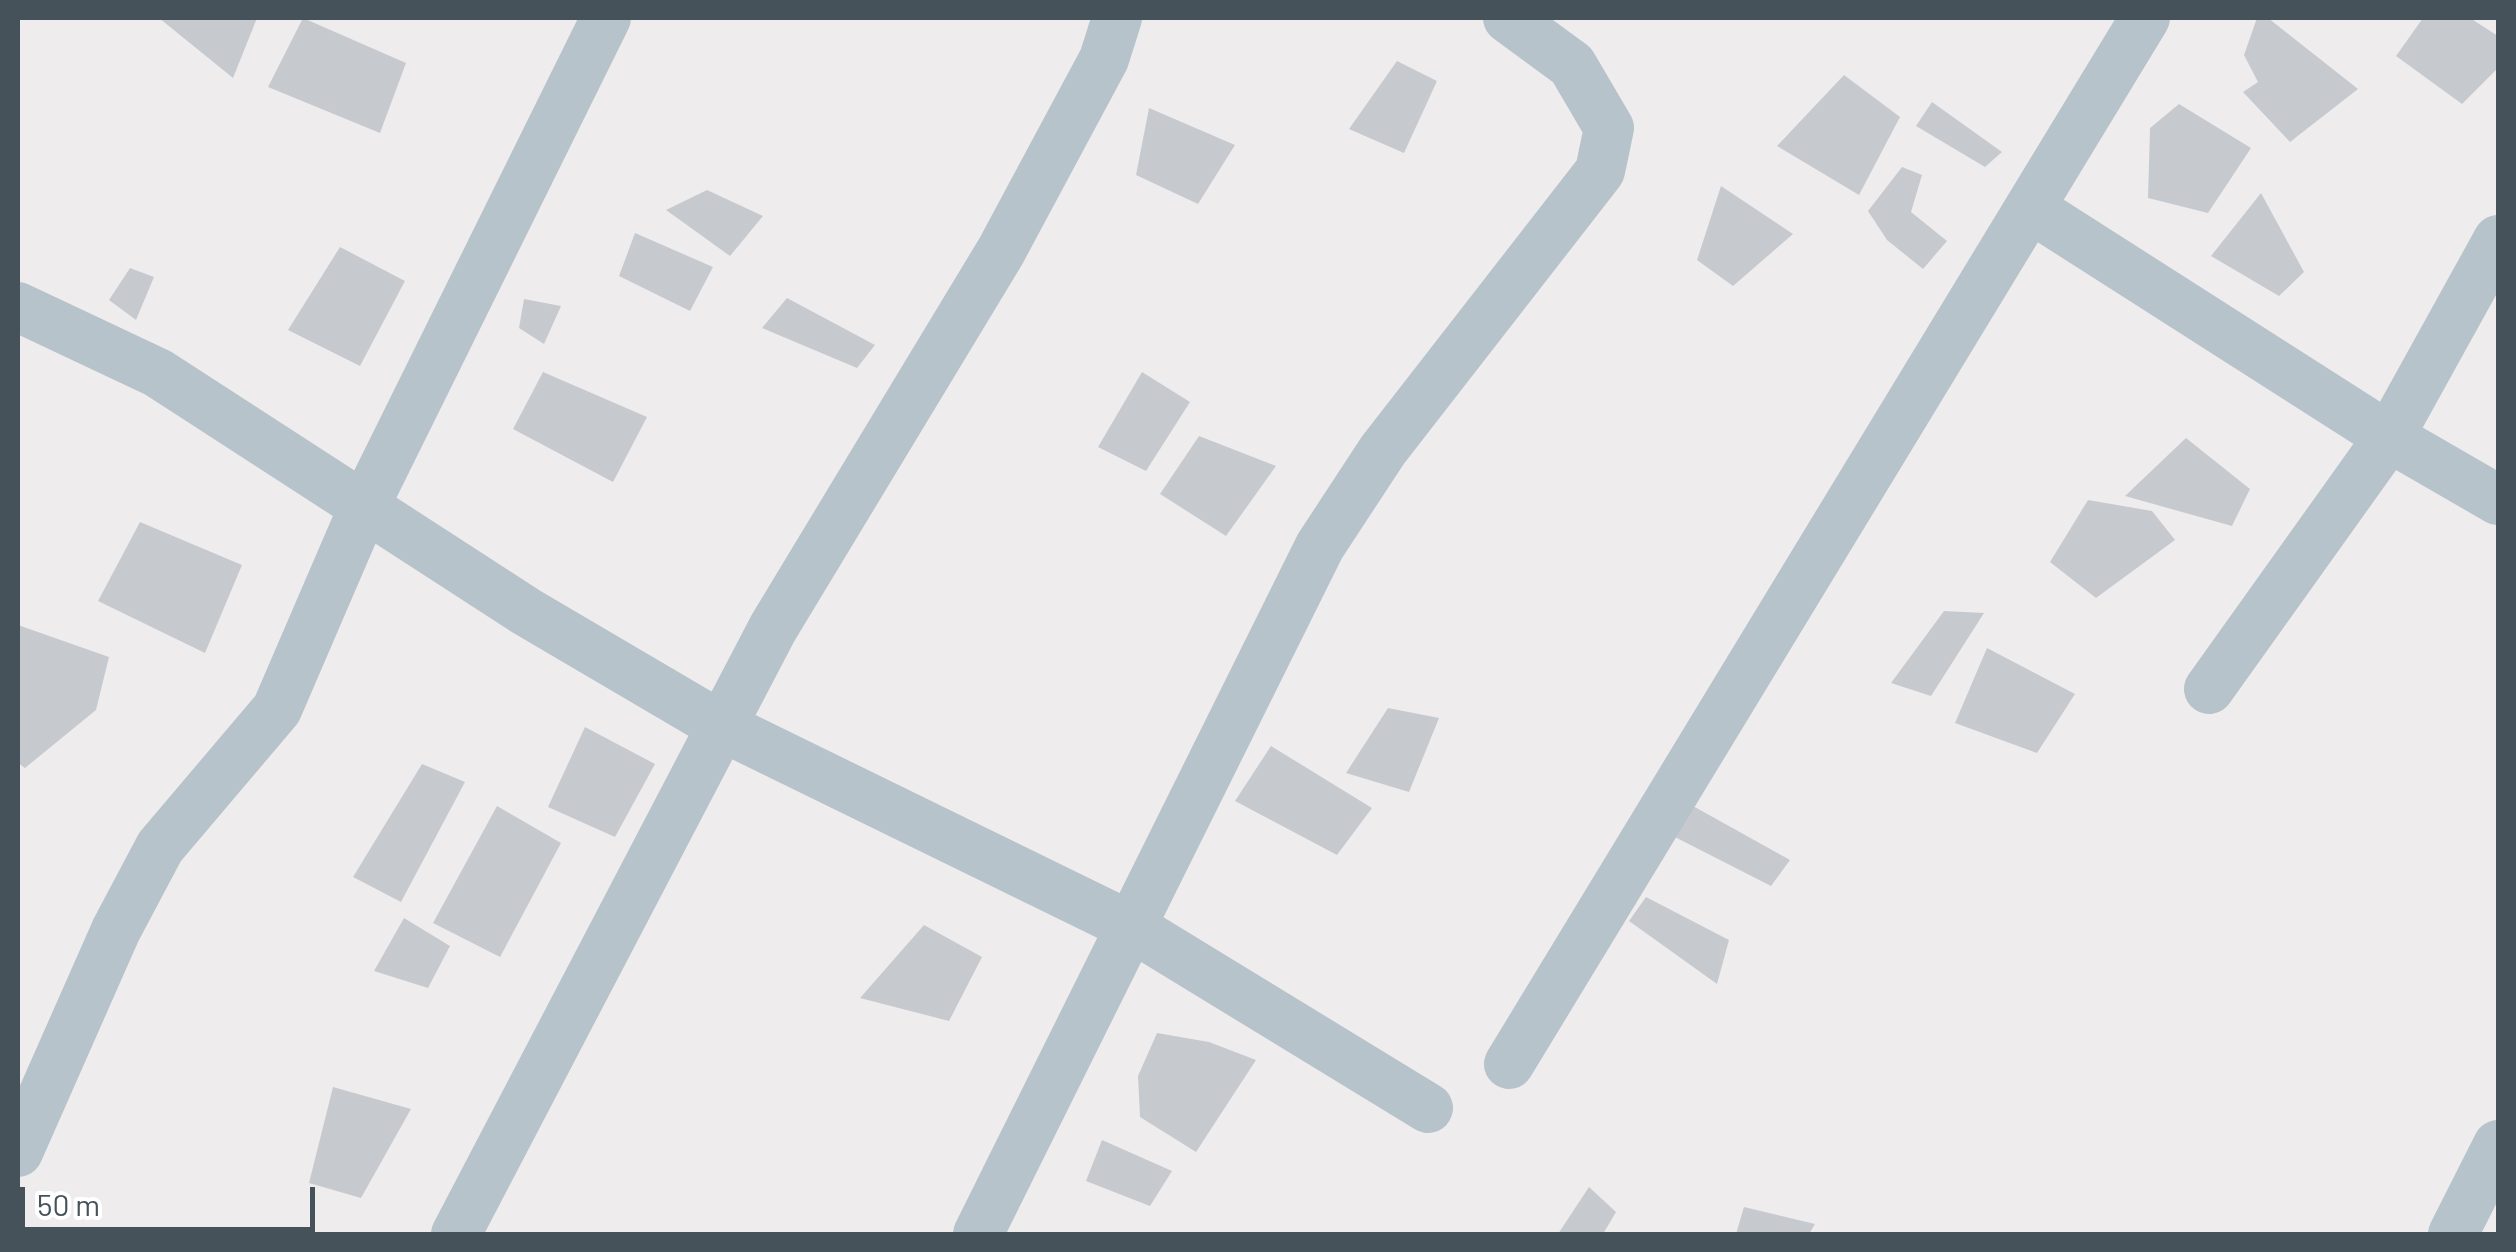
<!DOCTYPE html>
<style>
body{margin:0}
#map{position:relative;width:2516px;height:1252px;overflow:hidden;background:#efeced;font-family:Barlow,sans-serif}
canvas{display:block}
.frame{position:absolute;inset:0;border:20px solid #45525a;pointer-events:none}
.scale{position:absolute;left:20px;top:1187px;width:295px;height:45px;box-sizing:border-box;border:5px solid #45525a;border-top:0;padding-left:12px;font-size:30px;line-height:35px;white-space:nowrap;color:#45525a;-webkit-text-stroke:8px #fff;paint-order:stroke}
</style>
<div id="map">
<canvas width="2516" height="1252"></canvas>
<div class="frame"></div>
<div class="scale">50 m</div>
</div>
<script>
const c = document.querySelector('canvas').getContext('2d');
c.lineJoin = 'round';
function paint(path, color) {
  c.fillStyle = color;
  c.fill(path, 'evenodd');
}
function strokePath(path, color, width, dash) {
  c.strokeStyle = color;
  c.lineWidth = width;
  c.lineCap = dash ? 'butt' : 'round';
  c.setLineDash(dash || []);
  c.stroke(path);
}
paint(new Path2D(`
 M 159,18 L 257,18 L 233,78 Z
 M 303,18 L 406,63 L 380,133 L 268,87 Z
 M 2257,18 L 2268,18 L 2358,89 L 2290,142 L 2243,92 L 2258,82 L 2244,55 Z
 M 2423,18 L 2470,18 L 2498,36 L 2498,68 L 2462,104 L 2396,56 Z
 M 1397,61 L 1437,81 L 1404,153 L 1349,129 Z
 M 1844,75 L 1900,117 L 1859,195 L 1777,146 Z
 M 1932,102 L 2002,152 L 1985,167 L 1916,126 Z
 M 2179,104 L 2251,148 L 2208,213 L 2148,198 L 2150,128 Z
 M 1149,108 L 1235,145 L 1198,204 L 1136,175 Z
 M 1902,167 L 1922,175 L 1911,212 L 1947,241 L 1923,269 L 1887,240 L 1868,211 Z
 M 1721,186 L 1793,234 L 1733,286 L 1697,260 Z
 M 707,190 L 763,216 L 730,256 L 666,210 Z
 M 2261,193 L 2304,272 L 2279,296 L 2211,256 Z
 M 635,233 L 713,267 L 690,311 L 619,276 Z
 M 340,247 L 405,281 L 360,366 L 288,330 Z
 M 130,268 L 154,277 L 136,320 L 109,300 Z
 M 787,298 L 875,345 L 857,368 L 762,328 Z
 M 524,299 L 561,306 L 544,344 L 519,328 Z
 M 543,372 L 647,417 L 613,482 L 513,429 Z
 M 1142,372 L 1190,402 L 1146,471 L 1098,447 Z
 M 1199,436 L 1276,466 L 1226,536 L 1160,494 Z
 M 2186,438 L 2250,489 L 2232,526 L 2125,496 Z
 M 2088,500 L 2152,511 L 2175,540 L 2096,598 L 2050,562 Z
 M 140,522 L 242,565 L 205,653 L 98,601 Z
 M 1944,611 L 1984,613 L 1931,696 L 1891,683 Z
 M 18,625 L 109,657 L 96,710 L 25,768 L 18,763 Z
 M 1987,648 L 2075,694 L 2037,753 L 1955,723 Z
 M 1388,708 L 1439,718 L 1409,792 L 1346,773 Z
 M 585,727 L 655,764 L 615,837 L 548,807 Z
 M 1271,746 L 1372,808 L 1337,855 L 1235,801 Z
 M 422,764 L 465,782 L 401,902 L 353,877 Z
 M 1684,801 L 1790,860 L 1771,886 L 1663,831 Z
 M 497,806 L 561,843 L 500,957 L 433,923 Z
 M 1646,897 L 1729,940 L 1717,984 L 1629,921 Z
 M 404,918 L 450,946 L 428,988 L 374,971 Z
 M 924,925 L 982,957 L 949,1021 L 860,998 Z
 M 1157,1033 L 1209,1042 L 1256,1060 L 1196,1152 L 1140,1117 L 1138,1076 Z
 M 333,1087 L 411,1109 L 361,1198 L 309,1183 Z
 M 1102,1140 L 1172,1171 L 1150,1206 L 1086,1181 Z
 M 1589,1187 L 1616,1212 L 1603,1234 L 1558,1234 Z
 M 1744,1207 L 1815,1224 L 1809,1234 L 1736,1234 Z`), '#c6cacf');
strokePath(new Path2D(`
 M 2032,209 L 2389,437 L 2498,500
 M 18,307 L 158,373 L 527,612 L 721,726 L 1130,926 L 1428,1108
 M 2209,689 L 2389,437 L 2498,240
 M 1509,1064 L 2145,18
 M 18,1152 L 116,930 L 160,847 L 277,709 L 364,507 L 606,18
 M 456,1234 L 773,628 L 1001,251 L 1104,59 L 1117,18
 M 978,1234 L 1320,546 L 1383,450 L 1600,171 L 1609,128 L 1572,65 L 1508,18
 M 2453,1234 L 2498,1145`), '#b7c3ca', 50);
</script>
